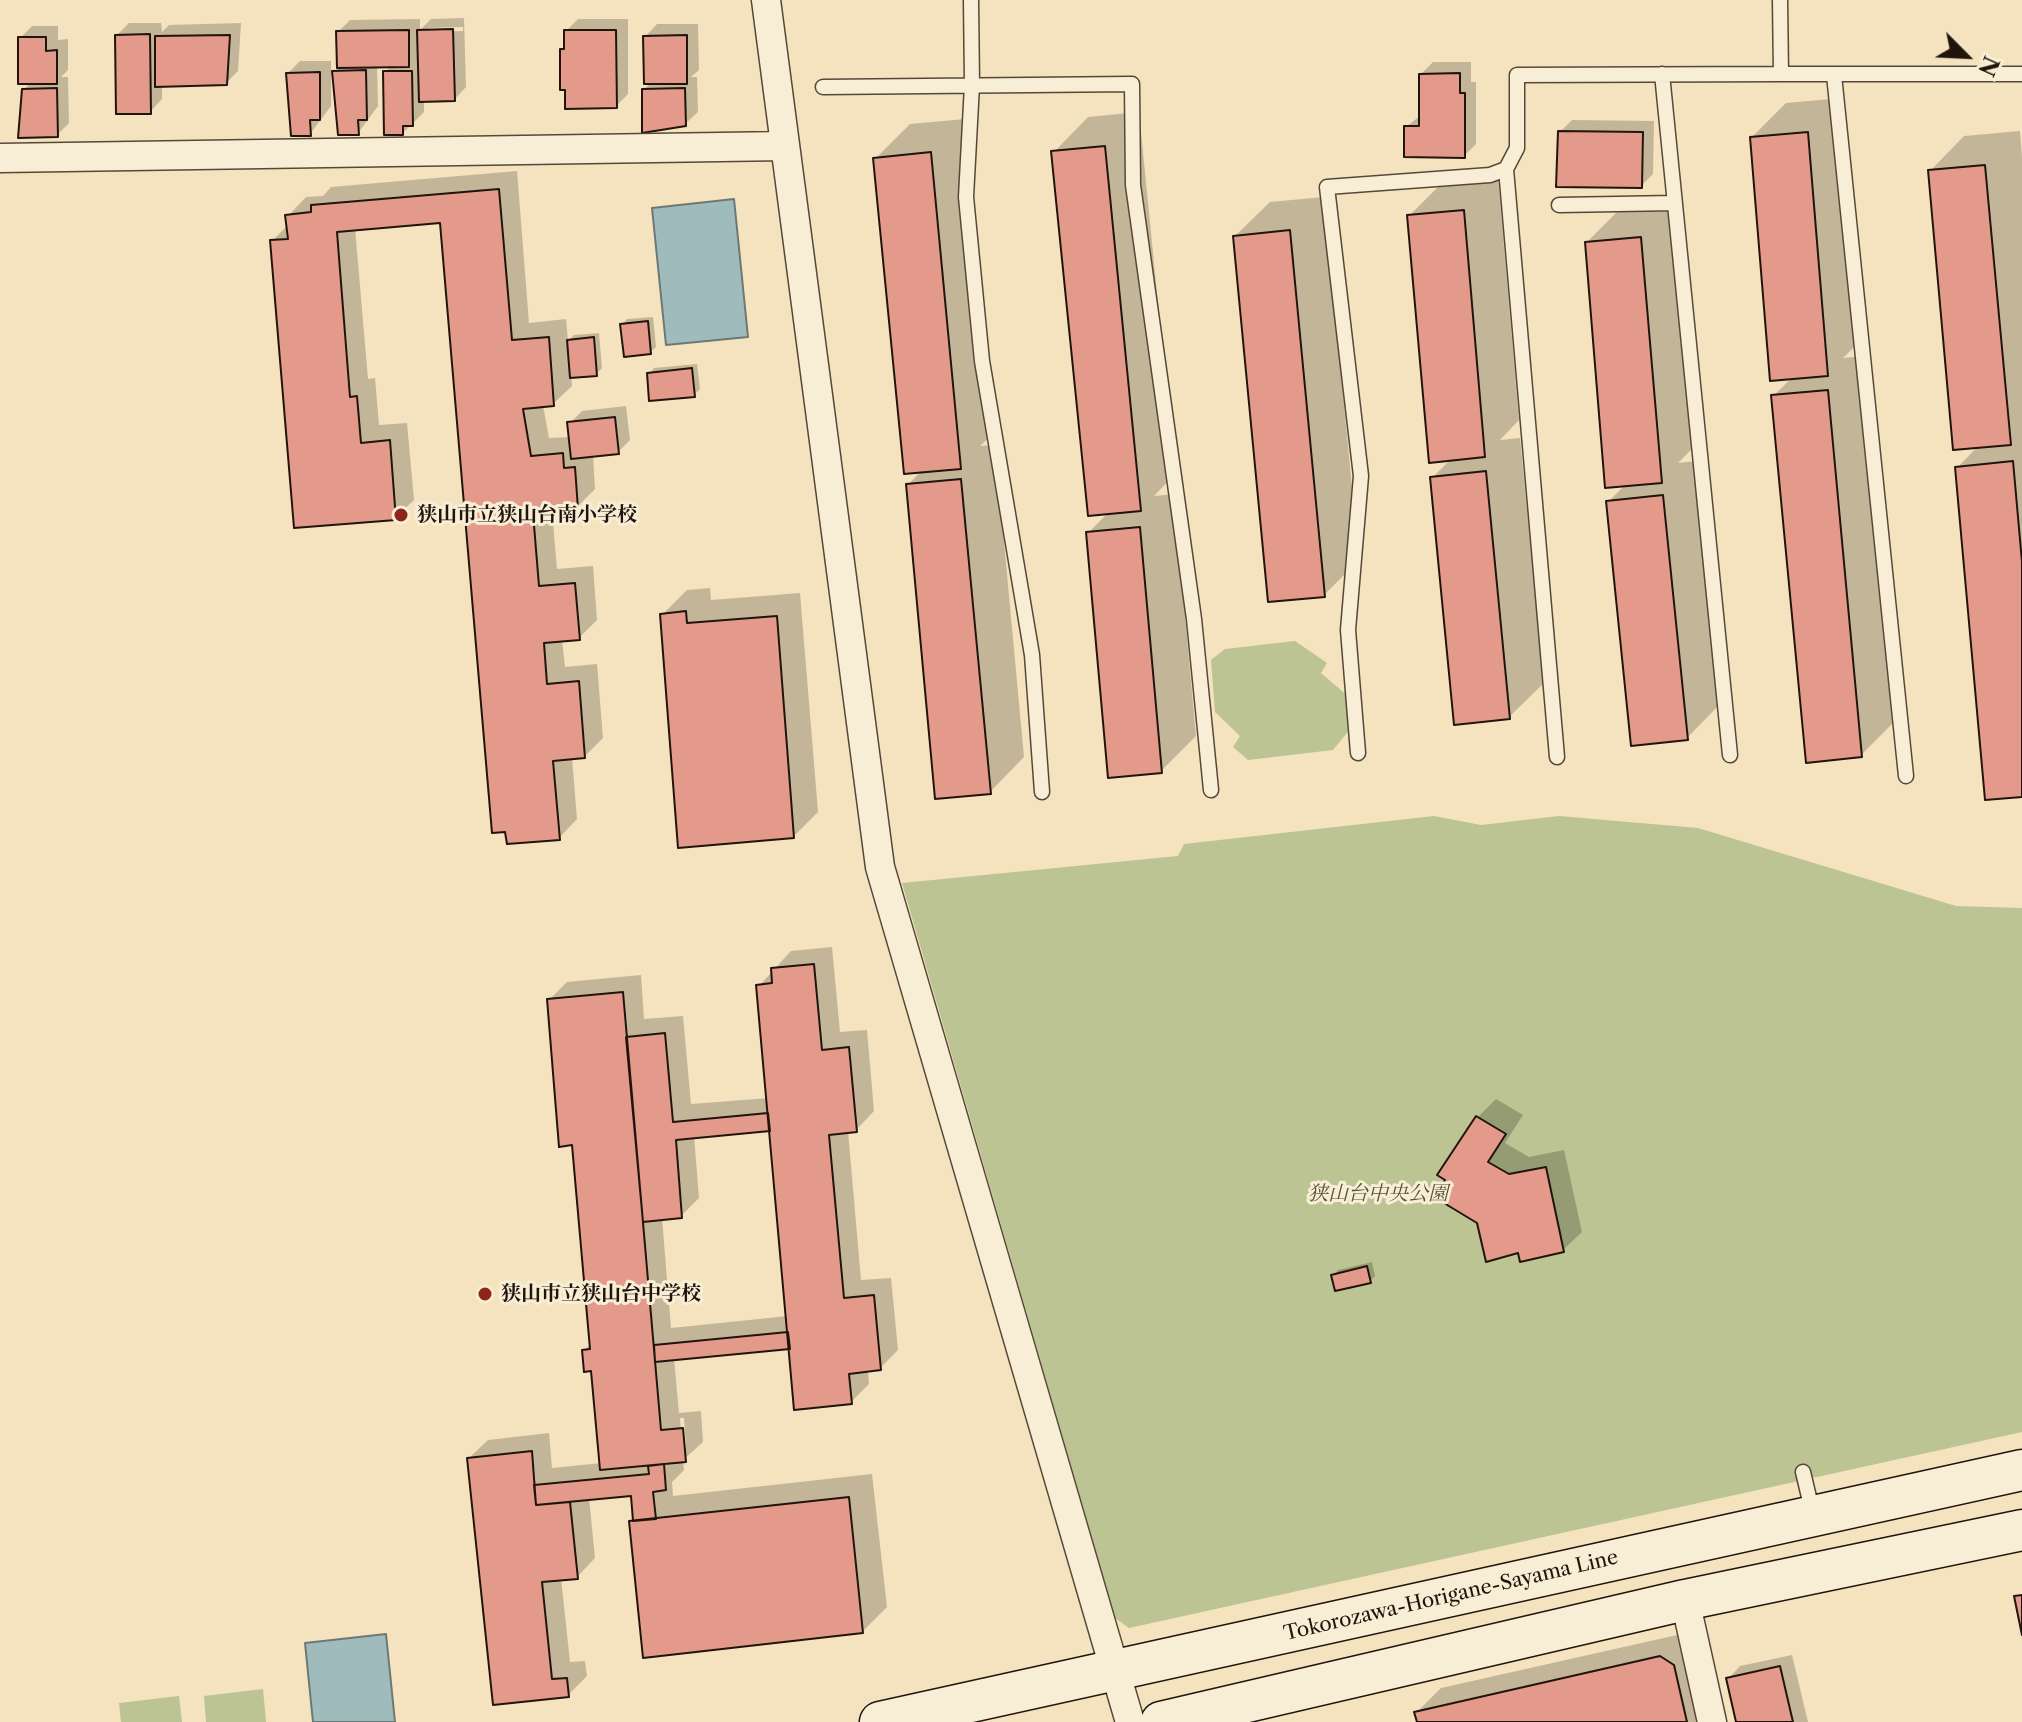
<!DOCTYPE html>
<meta charset="utf-8">
<style>
body{margin:0}
#map{position:relative;width:2022px;height:1722px;overflow:hidden;background:#f4e3be;font-family:"Libre Caslon Text",serif}
canvas{display:block}
.north{position:absolute;left:1926px;top:16px;width:80px;height:80px;-webkit-text-stroke:6px #f8edd5;paint-order:stroke;rotate:114deg;font-size:22px;font-weight:700;line-height:32px;text-align:center;color:#21140d}
.north::after{content:'';display:block;margin:auto;width:28px;height:36px;background:#21140d;clip-path:polygon(50% 0,100% 100%,50% 72%,0 100%)}
</style>
<div id="map">
<canvas width="2022" height="1722"></canvas>
<div class="north">N</div>
</div>
<script>
const c = document.querySelector('canvas').getContext('2d');
c.lineJoin = 'round';
function paint(path, color) {
  c.fillStyle = color;
  c.fill(path, 'evenodd');
}
function strokePath(path, color, width, dash) {
  c.strokeStyle = color;
  c.lineWidth = width;
  c.lineCap = dash ? 'butt' : 'round';
  c.setLineDash(dash || []);
  c.stroke(path);
}
function drawText(font, color, halo, rows, align = 'center') {
  c.font = font + ' "Libre Caslon Text","Noto Serif JP",serif';
  c.lineWidth = 6;
  c.setLineDash([]);
  c.textBaseline = 'middle';
  c.strokeStyle = halo;
  c.fillStyle = color;
  for (const [text, x, y, turn = 0] of rows) {
    c.save();
    c.translate(x, y);
    c.rotate((+turn || 0) * Math.PI / 180);
    c.textAlign = isNaN(turn) ? turn : align;
    if (halo) c.strokeText(text, 0, 0);
    c.fillText(text, 0, 0);
    c.restore();
  }
}
paint(new Path2D(`
 M 1295,641 L 1327,663 L 1321,673 L 1349,697 L 1351,728 L 1333,750 L 1248,760 L 1233,747 L 1240,736 L 1215,712 L 1211,660 L 1225,649 Z
 M 1434,816 L 1481,825 L 1559,816 L 1698,828 L 1956,906 L 2022,908 L 2022,1432 L 1129,1628 L 1115,1618 L 902,883 L 1178,856 L 1184,844 Z
 M 263,1689 L 266,1722 L 206,1722 L 204,1696 Z
 M 179,1696 L 182,1722 L 121,1722 L 119,1703 Z`), '#bbc492');
const water = new Path2D(`
 M 734,199 L 748,337 L 666,345 L 652,208 Z
 M 386,1634 L 395,1722 L 313,1722 L 305,1643 Z`);
paint(water, '#a0bbbc');
strokePath(water, '#6d7876', 2);
paint(new Path2D(`
 M 464,18 L 466,87 L 454,100 L 424,100 L 424,112 L 403,133 L 385,72 L 392,65 L 377,65 L 378,106 L 358,133 L 334,72 L 339,67 L 338,32 L 350,20 L 420,19 L 420,30 L 431,19 ZM 463,27 L 463,31 L 429,32 L 429,28 Z
 M 578,19 L 628,19 L 628,94 L 616,106 L 562,50 L 566,46 L 566,31 Z
 M 129,23 L 161,23 L 162,32 L 169,25 L 241,23 L 238,71 L 226,83 L 162,85 L 162,99 L 150,112 L 117,35 Z
 M 657,24 L 698,24 L 699,70 L 691,77 L 697,77 L 698,112 L 685,124 L 644,90 L 651,82 L 645,37 Z
 M 32,26 L 58,26 L 58,40 L 68,39 L 68,70 L 61,77 L 68,77 L 69,123 L 57,135 L 24,90 L 31,82 L 20,38 Z
 M 300,61 L 331,61 L 331,106 L 310,134 L 288,73 Z
 M 1433,62 L 1471,62 L 1471,82 L 1476,82 L 1476,144 L 1464,156 L 1406,127 L 1421,115 L 1421,74 Z
 M 1842,98 L 1862,339 L 1843,358 L 1862,356 L 1896,720 L 1861,755 L 1773,396 L 1793,377 L 1752,137 L 1786,103 Z
 M 1139,112 L 1175,474 L 1154,496 L 1174,494 L 1196,736 L 1161,771 L 1088,533 L 1109,512 L 1054,152 L 1088,117 Z
 M 965,119 L 995,432 L 980,446 L 995,445 L 1024,757 L 990,792 L 908,485 L 922,470 L 875,159 L 910,124 Z
 M 1572,120 L 1654,121 L 1653,174 L 1641,186 L 1560,132 Z
 M 2020,131 L 2022,158 L 2022,795 L 1957,468 L 1978,446 L 1930,171 L 1964,136 Z
 M 517,171 L 529,323 L 566,319 L 568,341 L 574,335 L 599,333 L 602,368 L 596,374 L 571,376 L 572,386 L 553,404 L 543,405 L 549,438 L 571,437 L 570,423 L 582,411 L 626,406 L 630,440 L 618,452 L 593,455 L 595,489 L 577,507 L 552,510 L 557,569 L 593,566 L 597,620 L 579,638 L 562,640 L 565,667 L 597,664 L 603,738 L 584,757 L 572,758 L 577,819 L 559,838 L 442,221 L 355,228 L 368,379 L 375,378 L 379,425 L 407,423 L 414,500 L 395,518 L 296,526 L 272,241 L 288,225 L 288,216 L 306,197 L 323,196 L 331,187 Z
 M 1498,177 L 1519,420 L 1500,440 L 1520,438 L 1544,683 L 1509,717 L 1432,478 L 1452,458 L 1409,216 L 1444,181 Z
 M 1324,197 L 1359,560 L 1324,595 L 1235,236 L 1270,202 Z
 M 1675,203 L 1695,446 L 1678,463 L 1697,461 L 1721,703 L 1687,738 L 1608,502 L 1626,484 L 1587,242 L 1621,208 Z
 M 653,317 L 656,347 L 650,352 L 622,325 L 627,319 Z
 M 697,364 L 700,389 L 694,395 L 649,374 L 654,368 Z
 M 710,588 L 711,600 L 800,593 L 818,812 L 793,837 L 662,615 L 687,590 Z
 M 832,947 L 840,1032 L 867,1030 L 874,1111 L 856,1130 L 848,1131 L 861,1280 L 891,1278 L 898,1350 L 880,1368 L 868,1370 L 869,1384 L 851,1402 L 791,1347 L 674,1358 L 679,1413 L 701,1411 L 703,1442 L 683,1460 L 684,1470 L 672,1482 L 673,1496 L 872,1474 L 887,1607 L 862,1632 L 631,1522 L 635,1518 L 633,1494 L 589,1498 L 595,1558 L 577,1577 L 561,1578 L 570,1662 L 585,1661 L 587,1676 L 568,1695 L 494,1703 L 469,1458 L 488,1440 L 549,1433 L 552,1468 L 602,1463 L 593,1369 L 584,1351 L 591,1343 L 574,1143 L 549,1000 L 567,982 L 641,975 L 644,1019 L 683,1016 L 691,1104 L 769,1098 L 759,986 L 791,951 ZM 771,1129 L 788,1316 L 671,1328 L 662,1218 L 681,1216 L 699,1198 L 694,1136 ZM 680,1418 L 684,1418 L 686,1447 L 682,1447 Z
 M 1496,1099 L 1523,1115 L 1505,1143 L 1529,1157 L 1564,1150 L 1582,1232 L 1563,1250 L 1519,1251 L 1479,1222 L 1477,1118 Z
 M 1372,1262 L 1375,1276 L 1370,1281 L 1333,1276 L 1338,1270 Z
 M 1686,1633 L 1716,1722 L 1419,1722 L 1417,1712 L 1441,1688 Z
 M 1792,1655 L 1808,1722 L 1738,1722 L 1728,1679 L 1740,1666 Z`), '#0003');
const building = new Path2D(`
 M 453,29 L 455,101 L 419,102 L 417,30 Z
 M 409,30 L 409,67 L 337,68 L 336,31 Z
 M 564,30 L 616,30 L 617,108 L 565,109 L 565,90 L 560,90 L 560,49 L 564,49 Z
 M 150,34 L 151,114 L 116,114 L 115,35 Z
 M 230,35 L 227,85 L 155,87 L 155,36 Z
 M 687,35 L 687,84 L 644,84 L 643,36 Z
 M 18,37 L 46,37 L 46,51 L 57,50 L 57,84 L 18,84 Z
 M 366,70 L 367,120 L 358,120 L 359,135 L 338,135 L 332,71 Z
 M 383,71 L 412,71 L 413,126 L 403,126 L 403,135 L 384,135 Z
 M 320,72 L 320,120 L 310,120 L 311,136 L 291,136 L 286,73 Z
 M 1460,73 L 1460,93 L 1465,93 L 1465,158 L 1404,157 L 1404,126 L 1419,126 L 1419,74 Z
 M 57,88 L 58,137 L 18,138 L 22,89 Z
 M 685,88 L 686,126 L 642,133 L 642,89 Z
 M 1558,131 L 1643,132 L 1642,188 L 1556,187 Z
 M 1808,132 L 1828,376 L 1770,381 L 1750,137 Z
 M 1105,146 L 1141,511 L 1088,516 L 1051,151 Z
 M 931,152 L 961,469 L 904,474 L 873,158 Z
 M 1985,165 L 2011,445 L 1953,450 L 1928,170 Z
 M 499,189 L 512,340 L 549,337 L 554,406 L 523,409 L 531,456 L 563,453 L 564,468 L 575,467 L 578,509 L 533,513 L 539,586 L 575,583 L 580,640 L 544,643 L 547,684 L 579,681 L 585,758 L 553,761 L 560,840 L 507,844 L 505,832 L 492,833 L 440,223 L 337,232 L 350,397 L 357,396 L 361,443 L 390,440 L 396,520 L 294,528 L 270,240 L 288,239 L 285,215 L 311,212 L 311,205 Z
 M 1464,210 L 1485,457 L 1429,463 L 1407,215 Z
 M 1290,230 L 1325,597 L 1268,602 L 1233,236 Z
 M 1641,237 L 1662,483 L 1605,488 L 1585,242 Z
 M 648,321 L 651,354 L 624,357 L 620,324 Z
 M 594,337 L 597,376 L 570,378 L 567,340 Z
 M 692,368 L 695,397 L 649,401 L 647,373 Z
 M 1828,390 L 1862,757 L 1806,763 L 1771,395 Z
 M 615,417 L 619,454 L 571,459 L 567,422 Z
 M 2013,461 L 2022,562 L 2022,797 L 1985,800 L 1955,467 Z
 M 1486,471 L 1510,719 L 1454,725 L 1430,477 Z
 M 961,479 L 991,794 L 935,799 L 906,484 Z
 M 1663,495 L 1688,740 L 1631,746 L 1606,501 Z
 M 1140,527 L 1162,773 L 1108,778 L 1086,532 Z
 M 686,611 L 687,623 L 777,616 L 794,838 L 678,848 L 660,614 Z
 M 814,964 L 822,1050 L 849,1047 L 857,1132 L 829,1135 L 844,1298 L 874,1295 L 881,1370 L 849,1374 L 852,1404 L 794,1410 L 756,985 L 772,983 L 771,968 Z
 M 623,992 L 661,1430 L 683,1428 L 686,1462 L 600,1470 L 591,1371 L 584,1372 L 582,1350 L 590,1349 L 572,1145 L 559,1147 L 547,999 Z
 M 665,1033 L 673,1122 L 768,1113 L 770,1131 L 676,1140 L 682,1218 L 643,1222 L 626,1037 Z
 M 1476,1116 L 1506,1134 L 1488,1162 L 1509,1174 L 1546,1167 L 1564,1252 L 1520,1262 L 1518,1253 L 1486,1262 L 1477,1223 L 1434,1197 L 1445,1180 L 1437,1175 Z
 M 1367,1266 L 1371,1283 L 1335,1291 L 1331,1275 Z
 M 788,1332 L 790,1349 L 655,1362 L 654,1345 Z
 M 532,1451 L 536,1505 L 570,1502 L 578,1579 L 542,1582 L 552,1679 L 567,1678 L 569,1697 L 493,1705 L 467,1458 Z
 M 664,1464 L 666,1490 L 653,1492 L 656,1519 L 633,1521 L 631,1496 L 536,1505 L 534,1485 L 649,1474 L 648,1466 Z
 M 849,1497 L 863,1633 L 643,1658 L 629,1521 Z
 M 2022,1595 L 2022,1635 L 2014,1596 Z
 M 1660,1656 L 1674,1665 L 1687,1722 L 1417,1722 L 1414,1712 Z
 M 1780,1666 L 1793,1722 L 1736,1722 L 1726,1678 Z`);
paint(building, '#e39a8b');
strokePath(building, '#21140d', 2);
const lane = new Path2D(`
 M 971,0 L 972,85 L 966,197 L 982,361 L 1032,655 L 1042,792
 M 1662,74 L 1730,755
 M 1781,74 L 2022,74
 M 1834,75 L 1906,776
 M 823,87 L 1132,84 L 1133,185 L 1194,619 L 1211,790
 M 1506,169 L 1557,757
 M 1559,205 L 1675,203
 M 1358,753 L 1348,630 L 1361,476 L 1327,187 L 1490,175 L 1506,169 L 1517,148 L 1517,75 L 1781,74 L 1780,0
 M 1803,1472 L 1813,1514`);
const street = new Path2D(`
 M 766,0 L 880,867 L 1130,1722
 M 0,158 L 785,146
 M 1685,1600 L 1712,1722`);
const secondary = new Path2D(`
 M 880,1722 L 2022,1470
 M 1161,1722 L 1685,1600 L 2022,1530`);
strokePath(lane, '#564839', 17);
strokePath(street, '#564839', 31);
strokePath(secondary, '#21140d', 43);
strokePath(lane, '#f8edd5', 14);
strokePath(street, '#f8edd5', 28);
strokePath(secondary, '#f8edd5', 40);
for (const [x, y, r, color] of [
 [401,515,8,"#8f2418"],
 [485,1294,8,"#8f2418"]
]) {
  const dot = new Path2D();
  dot.arc(x, y, r, 0, 2 * Math.PI);
  c.fillStyle = color;
  c.fill(dot);
  strokePath(dot, '#f8edd5', 3);
}
drawText('bold 20px', '#21140d', '#f8edd5', [
 ["狭山市立狭山台南小学校",417,515],
 ["狭山市立狭山台中学校",501,1294]
], 'left');
drawText('italic 20px', '#57523c', '#f8edd5', [
 ["狭山台中央公園",1378,1194]
]);
drawText('20px', '#21140d', '#f8edd5', [
 ["Tokorozawa-Horigane-Sayama Line",1451,1596,-13]
]);
</script>
